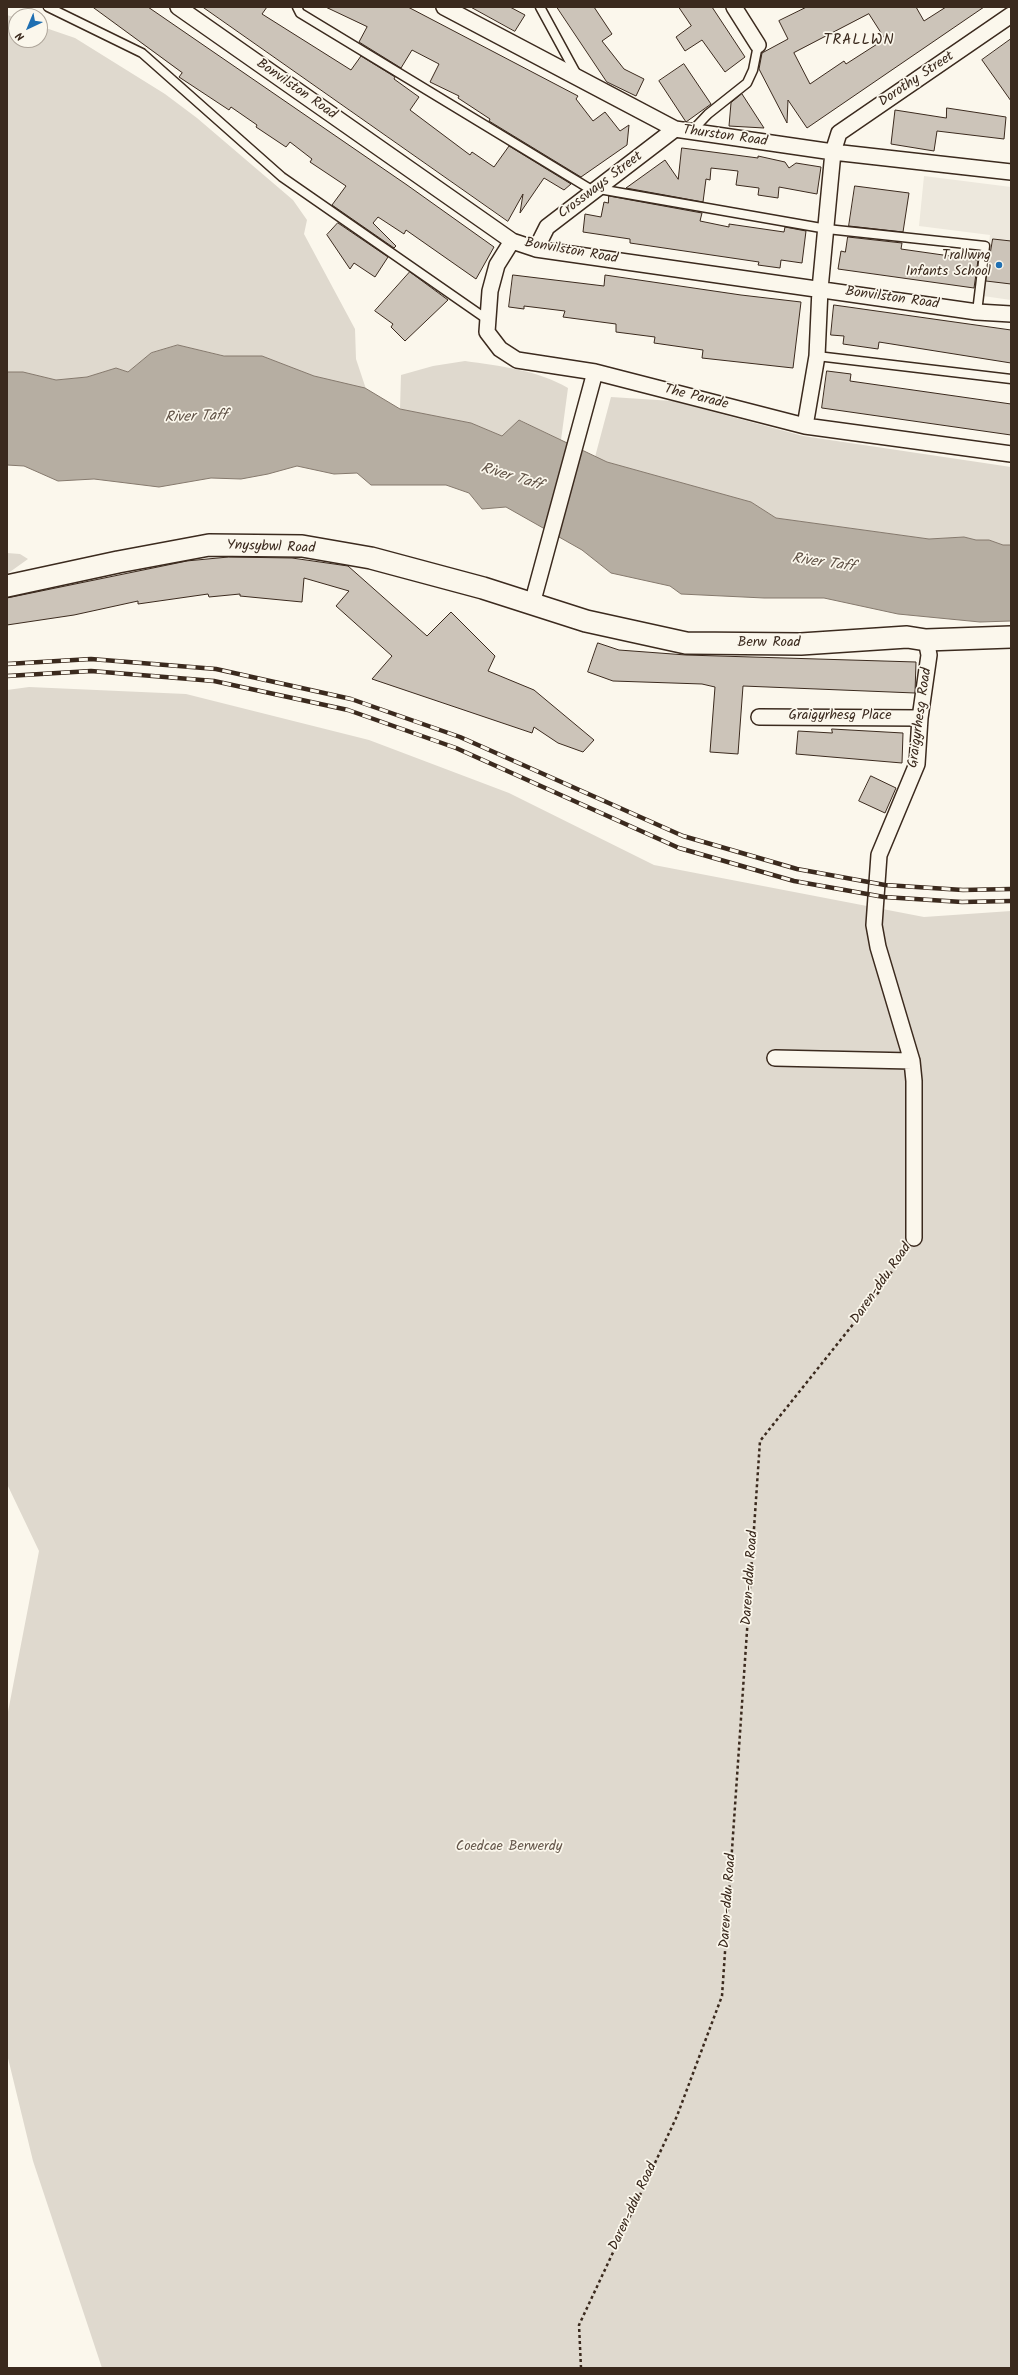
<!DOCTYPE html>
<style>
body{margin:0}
#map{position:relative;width:1018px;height:2375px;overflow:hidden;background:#fbf7ec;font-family:Kalam,sans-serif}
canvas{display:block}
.frame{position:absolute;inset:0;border:8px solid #3b2a1e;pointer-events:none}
.north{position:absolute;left:8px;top:8px;width:40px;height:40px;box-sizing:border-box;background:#fbf7ec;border:1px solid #aea59a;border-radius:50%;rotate:224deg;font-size:11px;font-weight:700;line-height:16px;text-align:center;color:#3b2a1e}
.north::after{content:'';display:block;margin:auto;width:14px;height:18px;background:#1f6fb2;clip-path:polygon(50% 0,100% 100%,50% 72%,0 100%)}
</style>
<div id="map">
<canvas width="1018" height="2375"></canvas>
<div class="frame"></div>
<div class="north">N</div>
</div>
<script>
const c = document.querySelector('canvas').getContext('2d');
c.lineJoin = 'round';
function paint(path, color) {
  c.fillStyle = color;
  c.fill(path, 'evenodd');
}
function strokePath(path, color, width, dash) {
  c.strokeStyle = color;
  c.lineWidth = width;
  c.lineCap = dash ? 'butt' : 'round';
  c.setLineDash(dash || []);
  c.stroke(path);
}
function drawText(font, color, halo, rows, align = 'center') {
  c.font = font + ' Kalam,sans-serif';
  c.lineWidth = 3.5;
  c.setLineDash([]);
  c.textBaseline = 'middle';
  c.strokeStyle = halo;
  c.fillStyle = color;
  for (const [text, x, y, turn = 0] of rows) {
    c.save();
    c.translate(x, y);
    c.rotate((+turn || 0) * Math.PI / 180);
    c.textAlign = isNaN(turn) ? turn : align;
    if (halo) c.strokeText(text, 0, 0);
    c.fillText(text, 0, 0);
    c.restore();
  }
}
paint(new Path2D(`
 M 924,176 L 1011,187 L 1011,300 L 983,296 L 990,235 L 919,226 Z`), '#ede8dd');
paint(new Path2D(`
 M 7,15 L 16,18 L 16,40 L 40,40 L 40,26 L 75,38 L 165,94 L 197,118 L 293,200 L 307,220 L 304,234 L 355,329 L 356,359 L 366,389 L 314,376 L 262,356 L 226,356 L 178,345 L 151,353 L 128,372 L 116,368 L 87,377 L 56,380 L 23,372 L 7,372 Z
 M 465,361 C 499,366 538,370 568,388 L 561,440 L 520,420 L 502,436 L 471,423 L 400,409 L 401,375 L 433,366 Z
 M 611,397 L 673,401 L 803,436 L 1011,467 L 1011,545 L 1003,545 L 989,540 L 976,540 L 964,537 L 929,539 L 776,518 L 751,502 L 607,462 L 595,457 Z
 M 7,553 L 20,554 L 28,559 L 7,574 Z
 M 29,687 L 186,694 L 369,740 L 509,793 L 654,865 L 924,917 L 1011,911 L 1011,2368 L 102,2368 L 33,2161 L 7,2054 L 7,1717 L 39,1551 L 7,1484 L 7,690 Z`), '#dfd9ce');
const water = new Path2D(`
 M 178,345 L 224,356 L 262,356 L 314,376 L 365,388 L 400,409 L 471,423 L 502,436 L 519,420 L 607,462 L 751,502 L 776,518 L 929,539 L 964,537 L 976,540 L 989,540 L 1003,545 L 1011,545 L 1011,621 L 980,622 L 898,614 L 824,598 L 764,598 L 681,594 L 670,586 L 611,573 L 582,550 L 506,507 L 482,509 L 469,493 L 446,485 L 371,485 L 357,473 L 334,474 L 297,466 L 268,474 L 241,479 L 211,478 L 159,487 L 94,479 L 58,481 L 24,466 L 7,465 L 7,372 L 23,372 L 56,380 L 87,377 L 116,368 L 128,372 L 151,353 Z`);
paint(water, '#b6aea2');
strokePath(water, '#85796d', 1);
const building = new Path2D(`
 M 93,7 L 148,7 L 407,185 L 494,247 L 476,279 L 406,230 L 404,234 L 378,217 L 373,223 L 396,246 L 394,248 L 332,205 L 346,186 L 310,162 L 312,159 L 290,142 L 286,147 L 256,127 L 257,125 L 231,107 L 229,110 L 179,77 L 182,73 Z
 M 203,7 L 267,7 L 262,14 L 351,70 L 361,56 L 395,77 L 394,79 L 419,97 L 410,110 L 470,155 L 472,152 L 494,167 L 509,146 L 571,184 L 564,190 L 544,178 L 520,213 L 523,194 L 508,221 Z
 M 326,7 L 408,7 L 578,96 L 576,99 L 593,121 L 605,112 L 620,131 L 629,125 L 627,145 L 581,177 L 489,121 L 490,119 L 458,98 L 459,96 L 430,82 L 439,64 L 412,50 L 401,68 L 359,42 L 367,27 Z
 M 471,7 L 510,7 L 525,15 L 515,31 Z
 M 557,7 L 594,7 L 612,34 L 602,41 L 624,69 L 644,79 L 636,96 L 607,82 Z
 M 679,7 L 712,7 L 745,57 L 725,72 L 702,40 L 685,51 L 676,37 L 691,26 Z
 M 807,7 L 916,7 L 924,21 L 946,7 L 984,7 L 807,128 L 788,100 L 787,123 L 759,69 L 762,53 L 788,39 L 779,21 ZM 869,14 L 885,39 L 846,64 L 844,61 L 810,84 L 794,53 Z
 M 1011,39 L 1011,101 L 982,60 Z
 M 684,64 L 711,104 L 686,122 L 659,81 Z
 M 742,94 L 764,128 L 729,126 L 731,103 Z
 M 947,108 L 1006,117 L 1004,139 L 937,131 L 934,151 L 891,144 L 895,110 L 946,118 Z
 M 682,148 L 758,158 L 758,156 L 785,162 L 789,168 L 796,163 L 821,167 L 817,194 L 779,187 L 778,198 L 758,195 L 759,188 L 736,185 L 738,171 L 711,168 L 710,180 L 706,179 L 703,202 L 626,188 L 665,160 L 678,179 Z
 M 855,186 L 909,193 L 903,232 L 849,226 Z
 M 609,196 L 702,213 L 700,221 L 729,227 L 729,224 L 784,232 L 785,227 L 806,231 L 802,263 L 781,260 L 780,268 L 758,265 L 759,262 L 630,243 L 630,239 L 583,232 L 585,214 L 601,217 L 604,202 L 608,203 Z
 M 338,223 L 388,257 L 375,277 L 354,263 L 350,269 L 327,235 Z
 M 848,237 L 902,243 L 901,249 L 978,260 L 974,288 L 838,269 L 841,251 L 845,252 Z
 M 993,239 L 1011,241 L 1011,284 L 986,281 Z
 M 410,272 L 448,300 L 405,341 L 391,327 L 393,324 L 375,311 Z
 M 513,275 L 604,286 L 605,275 L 741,295 L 801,302 L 793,368 L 702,358 L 703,350 L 654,343 L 655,337 L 616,332 L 616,324 L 563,317 L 565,311 L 524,306 L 524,309 L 509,307 Z
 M 834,305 L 1011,330 L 1011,363 L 879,342 L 878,349 L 843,344 L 844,336 L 831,335 Z
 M 827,371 L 851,374 L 850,381 L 1011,404 L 1011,435 L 822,408 Z
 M 229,557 L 292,558 L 348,566 L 427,636 L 451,612 L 495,656 L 488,671 L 534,690 L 594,740 L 583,752 L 558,743 L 534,727 L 532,733 L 372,679 L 392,656 L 336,606 L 349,591 L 304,578 L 302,602 L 240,596 L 240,594 L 209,597 L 208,594 L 138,604 L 138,601 L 74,615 L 7,625 L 7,598 L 187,561 Z
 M 598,643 L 619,650 L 686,655 L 916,662 L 915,693 L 743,686 L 738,754 L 710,752 L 715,687 L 702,684 L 613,681 L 588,672 Z
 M 832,729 L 903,733 L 902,763 L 796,754 L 798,731 L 832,733 Z
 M 871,776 L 896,788 L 885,813 L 859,801 Z`);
paint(building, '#ccc4b9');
strokePath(building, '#3b2a1e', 1);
const lane = new Path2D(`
 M 48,7 L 142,53 L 282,177 L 488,320
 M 297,7 L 300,13 L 595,192
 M 540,7 L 577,75
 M 691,132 L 708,114 L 747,83 L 753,70 L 758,45
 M 599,189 L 827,229 L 985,246 L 977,312
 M 817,356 L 1011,379`);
const street = new Path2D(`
 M 178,7 L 512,241 L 536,249 L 977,312 L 1011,314
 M 444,7 L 675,129 L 833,152 L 1011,172
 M 734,7 L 758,45
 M 512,241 L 497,265 L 490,291 L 487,332 L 500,349 L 517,360 L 595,372 L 805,426 L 1011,454
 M 536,249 L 547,227 L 675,129
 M 805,426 L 817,356 L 820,289 L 833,152 L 839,133 L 1011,15
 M 532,604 L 595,372
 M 759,717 L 920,718
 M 775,1058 L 912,1061
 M 914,1238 L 914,1081 L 912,1061 L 878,947 L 874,925 L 879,855 L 917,764 L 920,718 L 929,655 L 926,640`);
const secondary = new Path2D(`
 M 7,586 L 118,562 L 209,545 L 302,546 L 371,558 L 483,588 L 586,621 L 686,643 L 801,644 L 907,637 L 926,640 L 1011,637`);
strokePath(lane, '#3b2a1e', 11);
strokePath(street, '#3b2a1e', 18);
strokePath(secondary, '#3b2a1e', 24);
strokePath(new Path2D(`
 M 581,2368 L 579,2325 L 677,2116 L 722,1996 L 760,1441 L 878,1293 L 905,1251`), '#3b2a1e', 2.5, [3, 3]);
strokePath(lane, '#fbf7ec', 8);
strokePath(street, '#fbf7ec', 15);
strokePath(secondary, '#fbf7ec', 21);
const rail = new Path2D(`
 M 7,664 L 91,659 L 216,669 L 351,699 L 460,737 L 683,836 L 797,869 L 885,885 L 963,890 L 1011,889
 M 7,676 L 91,671 L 214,681 L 348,710 L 456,748 L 679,848 L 794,881 L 884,897 L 962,902 L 1011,901`);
strokePath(rail, '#3b2a1e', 4.5);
strokePath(rail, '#fbf7ec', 3, [9]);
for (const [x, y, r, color] of [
 [999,265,4,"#1f6fb2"]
]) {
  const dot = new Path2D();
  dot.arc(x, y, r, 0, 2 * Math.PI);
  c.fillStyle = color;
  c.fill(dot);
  strokePath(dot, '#fbf7ec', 1.5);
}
drawText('14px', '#3b2a1e', '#fbf7ec', [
 ["Dorothy Street",917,80,-34],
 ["Bonvilston Road",296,90,35],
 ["Thurston Road",725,137,8],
 ["Crossways Street",601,186,-37],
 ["Bonvilston Road",571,252,10],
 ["Bonvilston Road",892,299,8],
 ["The Parade",696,398,14],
 ["Ynysybwl Road",271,548,2],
 ["Berw Road",769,644],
 ["Graigyrhesg Place",840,717],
 ["Graigyrhesg Road",921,718,-82],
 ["Daren-ddu Road",882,1284,-55],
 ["Daren-ddu Road",751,1578,-86],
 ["Daren-ddu Road",729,1901,-86],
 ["Daren-ddu Road",634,2207,-65]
]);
drawText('14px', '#3b2a1e', '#fbf7ec', [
 ["Trallwng",991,257],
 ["Infants School",991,273]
], 'right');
drawText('14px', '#64564a', '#fbf7ec', [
 ["Coedcae Berwerdy",509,1848]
]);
c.letterSpacing = '1px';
drawText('15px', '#3b2a1e', '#fbf7ec', [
 ["TRALLWN",859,41]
]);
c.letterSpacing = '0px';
drawText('italic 15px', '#605246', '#fbf7ec', [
 ["River Taff",196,418,-2],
 ["River Taff",511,478,17],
 ["River Taff",823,564,8]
]);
</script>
